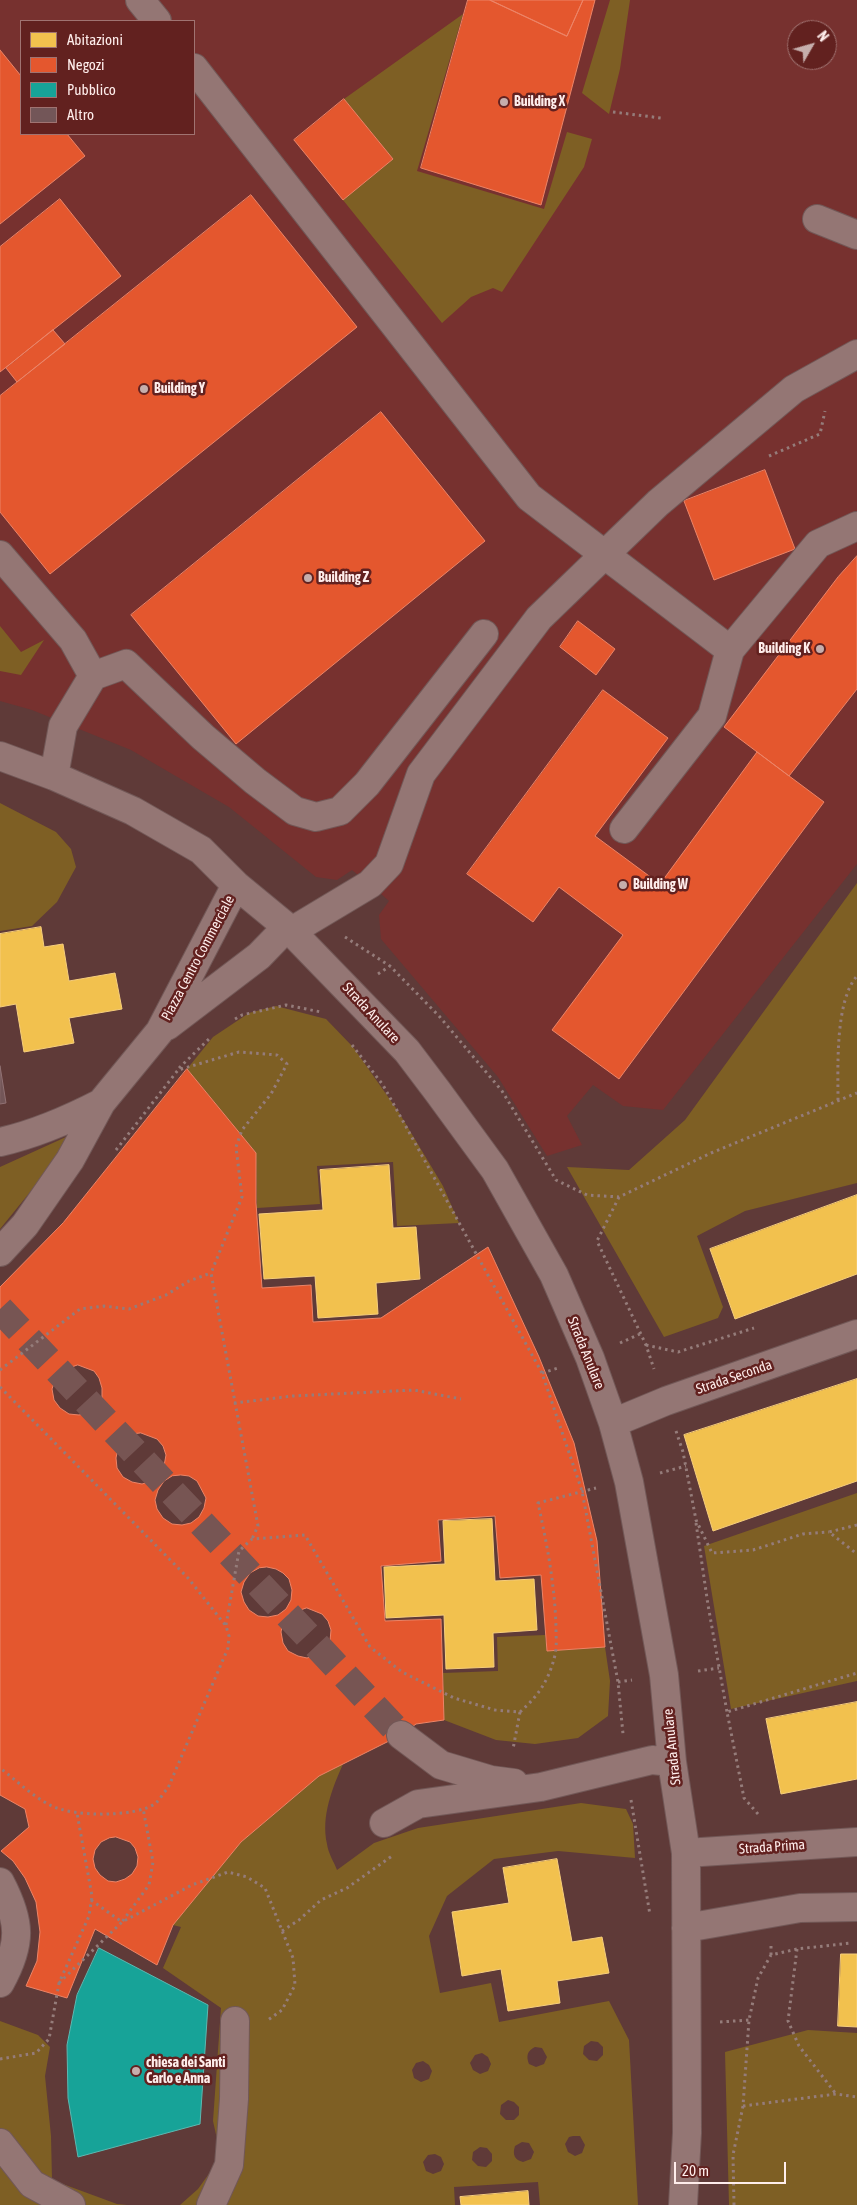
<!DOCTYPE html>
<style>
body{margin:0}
#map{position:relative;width:857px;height:2205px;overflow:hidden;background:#5f3a38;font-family:"Asap Condensed",sans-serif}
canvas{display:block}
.legend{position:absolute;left:20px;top:20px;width:175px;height:115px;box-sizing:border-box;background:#62211f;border:1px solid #a07371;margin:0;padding:6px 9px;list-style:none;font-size:15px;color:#feedeb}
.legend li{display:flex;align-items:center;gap:10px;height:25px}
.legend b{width:25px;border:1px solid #a07371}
.north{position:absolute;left:787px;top:20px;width:50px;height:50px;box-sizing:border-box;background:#62211f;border:1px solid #a07371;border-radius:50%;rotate:52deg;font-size:14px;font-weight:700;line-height:20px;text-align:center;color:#feedeb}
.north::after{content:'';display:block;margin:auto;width:18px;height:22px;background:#c6aeac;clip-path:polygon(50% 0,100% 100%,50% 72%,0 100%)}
.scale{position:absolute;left:674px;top:2162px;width:112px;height:22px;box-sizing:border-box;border:2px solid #feedeb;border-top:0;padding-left:6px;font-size:15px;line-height:18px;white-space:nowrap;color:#feedeb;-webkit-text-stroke:4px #62211f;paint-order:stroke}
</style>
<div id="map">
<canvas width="857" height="2205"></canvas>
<ul class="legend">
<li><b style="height:14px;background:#f2c14e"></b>Abitazioni</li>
<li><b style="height:14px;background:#e4572e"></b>Negozi</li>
<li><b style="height:14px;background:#17a398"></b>Pubblico</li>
<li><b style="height:14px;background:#735658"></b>Altro</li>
</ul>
<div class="north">N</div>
<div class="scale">20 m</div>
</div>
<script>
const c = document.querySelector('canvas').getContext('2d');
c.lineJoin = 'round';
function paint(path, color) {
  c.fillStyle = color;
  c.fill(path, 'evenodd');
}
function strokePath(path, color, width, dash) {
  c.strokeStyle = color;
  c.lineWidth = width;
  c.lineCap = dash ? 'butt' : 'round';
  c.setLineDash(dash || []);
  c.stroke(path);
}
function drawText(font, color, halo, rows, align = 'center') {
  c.font = font + ' "Asap Condensed",sans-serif';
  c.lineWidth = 5;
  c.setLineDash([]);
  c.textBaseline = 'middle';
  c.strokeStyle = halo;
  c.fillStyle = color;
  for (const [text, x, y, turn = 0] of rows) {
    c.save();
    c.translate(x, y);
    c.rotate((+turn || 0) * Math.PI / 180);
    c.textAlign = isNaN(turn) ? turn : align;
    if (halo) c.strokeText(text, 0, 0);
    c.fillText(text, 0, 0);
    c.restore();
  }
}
paint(new Path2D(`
 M 0,0 L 857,0 L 857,864 L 663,1110 L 623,1106 L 593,1085 L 567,1116 L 582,1145 L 547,1156 L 498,1077 L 381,939 L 379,915 L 389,901 L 380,893 L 352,870 L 337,880 L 316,877 L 229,807 L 131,750 L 32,710 L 0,701 ZM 21,21 L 194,21 L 194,134 L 21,134 ZM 797,30 L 827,30 L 827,60 L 797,60 Z`), '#77312f');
paint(new Path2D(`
 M 610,0 L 630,0 L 620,69 L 609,114 L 582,93 Z
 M 463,14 L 417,171 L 544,209 L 567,132 L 592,139 L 584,167 L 502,292 L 493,288 L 471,297 L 442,323 L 343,200 L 393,159 L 344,99 Z
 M 0,626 L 21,652 L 44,640 L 21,675 L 0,671 Z
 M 0,803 L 56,832 L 71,849 L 76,867 L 57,902 L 32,926 L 0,931 Z
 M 857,883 L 857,1183 L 745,1211 L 697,1236 L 723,1307 L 718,1318 L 664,1337 L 567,1167 L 629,1170 L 685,1120 Z
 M 276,1006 L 326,1019 L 353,1047 L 398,1111 L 443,1186 L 459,1223 L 397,1226 L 393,1162 L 317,1166 L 320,1204 L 257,1208 L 256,1153 L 187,1069 L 213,1037 L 249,1013 Z
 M 66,1137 L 74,1138 L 0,1229 L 0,1167 Z
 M 857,1493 L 857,1681 L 731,1709 L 704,1546 Z
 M 545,1635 L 547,1651 L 605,1647 L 610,1681 L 608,1716 L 578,1738 L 535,1744 L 496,1740 L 444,1720 L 443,1673 L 498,1671 L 497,1637 Z
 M 343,1764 C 332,1789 321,1816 327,1844 C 328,1853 334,1862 337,1870 L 374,1843 L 418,1828 L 581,1803 L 626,1809 L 633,1824 L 635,1858 L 558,1851 L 494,1859 L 447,1896 L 429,1936 L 440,1993 L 491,1983 L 499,2022 L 609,2001 L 629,2040 L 638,2205 L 540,2205 L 538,2182 L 454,2187 L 455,2205 L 180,2205 L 198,2189 L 221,2157 L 213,2121 L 221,2008 L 163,1968 L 181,1927 L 173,1925 L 241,1842 L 319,1776 ZM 591,2041 L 598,2042 L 603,2047 L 603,2055 L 597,2061 L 589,2060 L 583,2054 L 584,2046 ZM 535,2047 L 542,2048 L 547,2057 L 544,2064 L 536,2067 L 529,2064 C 526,2056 527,2051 535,2047 ZM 482,2053 L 488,2057 L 491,2064 L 488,2071 L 480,2074 L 473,2070 L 470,2063 L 475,2055 ZM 423,2061 L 429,2065 L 432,2071 L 429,2079 L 421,2082 L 414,2078 L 412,2070 L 416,2063 ZM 508,2100 L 514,2102 L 519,2107 L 519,2115 L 514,2120 L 506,2120 L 500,2114 L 501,2105 ZM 573,2136 L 580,2136 L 585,2145 L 582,2153 L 575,2156 L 568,2152 L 565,2144 L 569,2137 ZM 522,2142 L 529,2143 L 534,2152 L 531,2159 L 523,2162 C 515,2160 512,2155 515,2146 ZM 480,2147 L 487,2148 L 492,2154 L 492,2161 L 486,2167 L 478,2166 L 472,2160 L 473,2152 ZM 435,2154 L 441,2157 L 444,2164 L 441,2171 L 433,2174 L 426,2171 L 423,2162 L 428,2155 Z
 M 0,2021 L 38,2035 L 50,2047 L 45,2076 L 51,2136 L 52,2180 L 117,2204 L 127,2205 L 0,2205 Z
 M 808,2030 L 857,2033 L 857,2205 L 729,2205 L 725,2052 Z`), '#7e5f24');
const homes = new Path2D(`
 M 41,927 L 44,947 L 63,944 L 69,981 L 115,973 L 122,1009 L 69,1018 L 74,1043 L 24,1052 L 16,1004 L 0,1007 L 0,934 Z
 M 389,1165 L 393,1228 L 416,1227 L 420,1279 L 376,1283 L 378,1314 L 318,1318 L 315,1276 L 264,1279 L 259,1214 L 323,1210 L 320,1170 Z
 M 857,1195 L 857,1274 L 735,1319 L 710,1249 Z
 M 857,1379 L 857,1481 L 713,1531 L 684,1435 Z
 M 492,1519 L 495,1581 L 534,1579 L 537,1630 L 493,1633 L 494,1667 L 446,1669 L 444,1615 L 386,1618 L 384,1567 L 445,1564 L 443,1521 Z
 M 857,1702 L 857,1779 L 781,1794 L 766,1719 Z
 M 557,1859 L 572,1942 L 602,1937 L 609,1973 L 557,1981 L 560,2003 L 508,2011 L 501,1969 L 462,1976 L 452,1912 L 509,1903 L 503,1868 Z
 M 841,1954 L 857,1954 L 857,2027 L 838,2026 Z
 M 528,2191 L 529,2205 L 461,2205 L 460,2197 Z`);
paint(homes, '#f2c14e');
strokePath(homes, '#f6ce7d', 1);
const shops = new Path2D(`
 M 468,0 L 490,0 L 567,36 L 583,0 L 595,0 L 541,205 L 421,168 Z
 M 490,0 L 583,0 L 567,36 Z
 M 0,50 L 21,76 L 21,134 L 67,134 L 85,156 L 0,224 Z
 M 344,99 L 393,159 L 343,200 L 294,140 Z
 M 251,195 L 357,327 L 50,574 L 0,512 L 0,396 Z
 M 60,199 L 121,276 L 0,372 L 0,247 Z
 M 53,330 L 65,344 L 17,382 L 6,368 Z
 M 381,412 L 485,541 L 236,744 L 131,615 Z
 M 765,470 L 795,549 L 714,580 L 684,501 Z
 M 857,556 L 857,689 L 789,776 L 724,727 L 838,577 Z
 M 578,621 L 615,649 L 596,675 L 560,647 Z
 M 603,690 L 668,738 L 595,836 L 660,884 L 757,752 L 824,802 L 619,1079 L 552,1030 L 623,935 L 559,887 L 533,922 L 467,874 Z
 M 187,1069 L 256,1153 L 256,1203 L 262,1288 L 311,1285 L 313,1322 L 381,1318 L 488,1247 L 539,1357 L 574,1443 L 597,1541 L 605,1647 L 547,1651 L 541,1575 L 500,1578 L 495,1516 L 438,1520 L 441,1561 L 381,1566 L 385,1621 L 441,1619 L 444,1720 L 416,1724 L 401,1735 L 319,1776 L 241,1842 L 173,1925 L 157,1965 L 95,1929 L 67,1998 L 26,1986 L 37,1961 L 40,1932 L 36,1902 L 25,1878 L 13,1861 L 1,1851 L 29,1827 L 25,1809 L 0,1795 L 0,1287 L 63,1223 ZM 78,1365 L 94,1371 L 99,1378 L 102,1388 L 102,1398 L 97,1406 L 88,1413 L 79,1415 L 69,1414 L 60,1408 L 54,1400 L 52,1389 L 55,1380 L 61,1371 ZM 141,1433 L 157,1439 L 163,1446 L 166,1455 L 164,1466 L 160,1475 L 152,1481 L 142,1484 L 132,1482 L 123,1477 L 117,1468 L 116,1458 L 118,1448 L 124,1440 L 133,1434 ZM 181,1475 L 189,1476 L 197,1481 L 206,1498 L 204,1508 L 199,1517 L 191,1523 L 182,1525 L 172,1524 L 163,1518 L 157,1509 L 155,1500 L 158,1490 L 164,1481 L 172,1476 ZM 267,1567 L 276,1569 L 283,1573 L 289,1579 L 292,1590 L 291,1600 L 286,1609 L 278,1615 L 268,1617 L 258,1616 L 249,1610 L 244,1602 L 241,1592 L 244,1582 L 250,1573 L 259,1568 ZM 307,1608 L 322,1614 L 328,1621 L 331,1630 L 330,1641 L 325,1649 L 317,1655 L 307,1658 L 298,1656 L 288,1651 L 283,1643 L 281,1632 L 283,1622 L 289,1614 ZM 116,1837 L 130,1842 L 135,1848 L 138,1857 L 137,1866 L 132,1874 L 125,1879 L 116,1882 L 108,1881 L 100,1875 L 95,1868 L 93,1859 L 95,1850 L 101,1842 L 109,1838 Z`);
paint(shops, '#e4572e');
strokePath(shops, '#ec8467', 1);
const public = new Path2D(`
 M 99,1948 L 208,2005 L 200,2124 L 78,2157 L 68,2098 L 67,2045 L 77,1995 Z`);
paint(public, '#17a398');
strokePath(public, '#5cb9b1', 1);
const building = new Path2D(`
 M 0,1066 L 6,1103 L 0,1104 Z`);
paint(building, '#735658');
strokePath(building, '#917274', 1);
strokePath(new Path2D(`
 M 0,1309 L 401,1735`), '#775553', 28, [28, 14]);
const minor = new Path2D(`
 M 140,0 L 157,21
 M 194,68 L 529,497 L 730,650 L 818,544 L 857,526
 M 817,219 L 857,235
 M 0,555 L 73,640 L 93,676
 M 0,756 L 54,776 L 133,811 L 201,850 L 236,885 L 287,927 L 407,1051 L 438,1092 L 495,1170 L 554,1275 L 590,1358 L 613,1423 L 629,1482 L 664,1675 L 672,1762 L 686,1853 L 687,2133 L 683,2205
 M 54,776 L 63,726 L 93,676 L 126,664 L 203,737 L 255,781 L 295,811 L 316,817 L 340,811 L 367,784 L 484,634
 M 624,829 L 712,716 L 730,650
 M 290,932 L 370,884 L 389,864 L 421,774 L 539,618 L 658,503 L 794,389 L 857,354
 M 167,1026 L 259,956 L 287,927
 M 0,1142 C 36,1134 68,1120 101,1103
 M 0,1252 L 25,1225 L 70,1160 L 101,1103 L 160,1031 L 236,885
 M 613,1423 L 666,1401 L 857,1334
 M 401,1735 L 441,1765 L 491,1780 L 514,1783
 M 384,1823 L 418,1804 L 541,1787 L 652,1760 L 672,1762
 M 686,1853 L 857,1842
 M 0,1882 C 21,1922 22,1943 0,1983
 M 686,1928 L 800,1908 L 857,1907
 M 0,2143 L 32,2184 L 71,2205
 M 211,2205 L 229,2165 L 234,2099 L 235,2021`);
strokePath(minor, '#725857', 30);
strokePath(new Path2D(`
 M 613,112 L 661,118
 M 769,456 L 820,434 L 825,411
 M 345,937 L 390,966 L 439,1016 L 502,1091 L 556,1180 L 587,1195 L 619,1197 L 711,1153 L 857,1093
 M 378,974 L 390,966
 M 235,1019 L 242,1015 L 286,1005 L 321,1012
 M 352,1045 L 383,1085 L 542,1373 L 582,1491 L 618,1682 L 623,1734
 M 179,1068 L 209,1039
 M 838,1100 C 838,1067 835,1001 857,976
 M 116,1150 L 178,1070 L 239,1052 L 277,1055 L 287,1064 L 271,1094 L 242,1130 L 236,1147 L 242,1197 L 211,1273 L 258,1526 L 252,1539
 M 619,1197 L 597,1241 L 646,1345 L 654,1369
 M 620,1343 L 640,1334
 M 646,1345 L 678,1352 L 754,1328
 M 0,1370 L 80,1309 L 104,1306 L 129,1309 L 166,1295 L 189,1281 L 211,1273
 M 542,1373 L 558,1368
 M 0,1387 L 188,1578 L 226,1626 L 229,1636 L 228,1648 L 168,1788 C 164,1792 160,1799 156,1803 C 136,1818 71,1817 50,1805 C 32,1796 16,1780 0,1768
 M 234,1403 L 293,1396 L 414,1390 L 461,1399
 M 676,1431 L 683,1452 L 696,1520 L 712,1553 L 753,1550 L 803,1534 L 829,1532
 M 660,1473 L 686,1466
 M 696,1523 L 708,1605 L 727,1712
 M 857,1525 L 829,1532 L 857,1554
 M 226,1625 L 239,1551 L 252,1539 L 305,1535 L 370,1647 L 402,1672 L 454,1698 L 495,1710 L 520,1712 L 513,1749
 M 698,1671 L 719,1668
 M 618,1682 L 632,1680
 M 520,1712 C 539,1695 549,1680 555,1655 C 557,1646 556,1636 556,1628 C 555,1586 547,1544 538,1503 L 596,1488
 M 631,1800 L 650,1915
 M 758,1814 L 744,1798 L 727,1712 L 857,1673
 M 91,1900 L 122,1922 L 149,1885 L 153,1862 L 143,1808
 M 282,1931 L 299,1920 L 321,1900 L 347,1888 L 392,1856
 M 771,1946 L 771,1955
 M 797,1949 L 788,2021 L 799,2046 L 836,2094
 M 59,1983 L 122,1922 L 192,1885 L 228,1872 L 247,1877 L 265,1888 L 293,1958 L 295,1985 L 282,2010 L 268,2020
 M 720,2022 L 749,2020
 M 0,2059 L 36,2053 L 49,2039 L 59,1983 L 89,1916 L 92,1896 L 77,1813
 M 743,2106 L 836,2094 L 857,2097
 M 734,2205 L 733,2155 L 743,2106 L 749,2020 L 758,1978 L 771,1955 L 797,1949 L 851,1943`), '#957c7a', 3, [2.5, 4]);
strokePath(minor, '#947674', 28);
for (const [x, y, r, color] of [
 [504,102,5,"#c6aeac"],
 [144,389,5,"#c6aeac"],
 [308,578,5,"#c6aeac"],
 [820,649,5,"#c6aeac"],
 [623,885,5,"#c6aeac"],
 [136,2071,5,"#c6aeac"]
]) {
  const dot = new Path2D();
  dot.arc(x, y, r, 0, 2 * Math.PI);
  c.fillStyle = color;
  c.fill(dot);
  strokePath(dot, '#62211f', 2);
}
drawText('bold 14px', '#feedeb', '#62211f', [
 ["Building X",514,102],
 ["Building Y",154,389],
 ["Building Z",318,578],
 ["Building K",810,649,"right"],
 ["Building W",633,885],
 ["chiesa dei Santi",146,2063],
 ["Carlo e Anna",146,2079]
], 'left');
drawText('14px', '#feedeb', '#62211f', [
 ["Piazza Centro Commerciale",198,958,-62],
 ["Strada Anulare",371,1013,47],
 ["Strada Anulare",586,1353,68],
 ["Strada Seconda",734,1377,-19],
 ["Strada Anulare",672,1747,-96],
 ["Strada Prima",772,1847,-4]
]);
</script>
